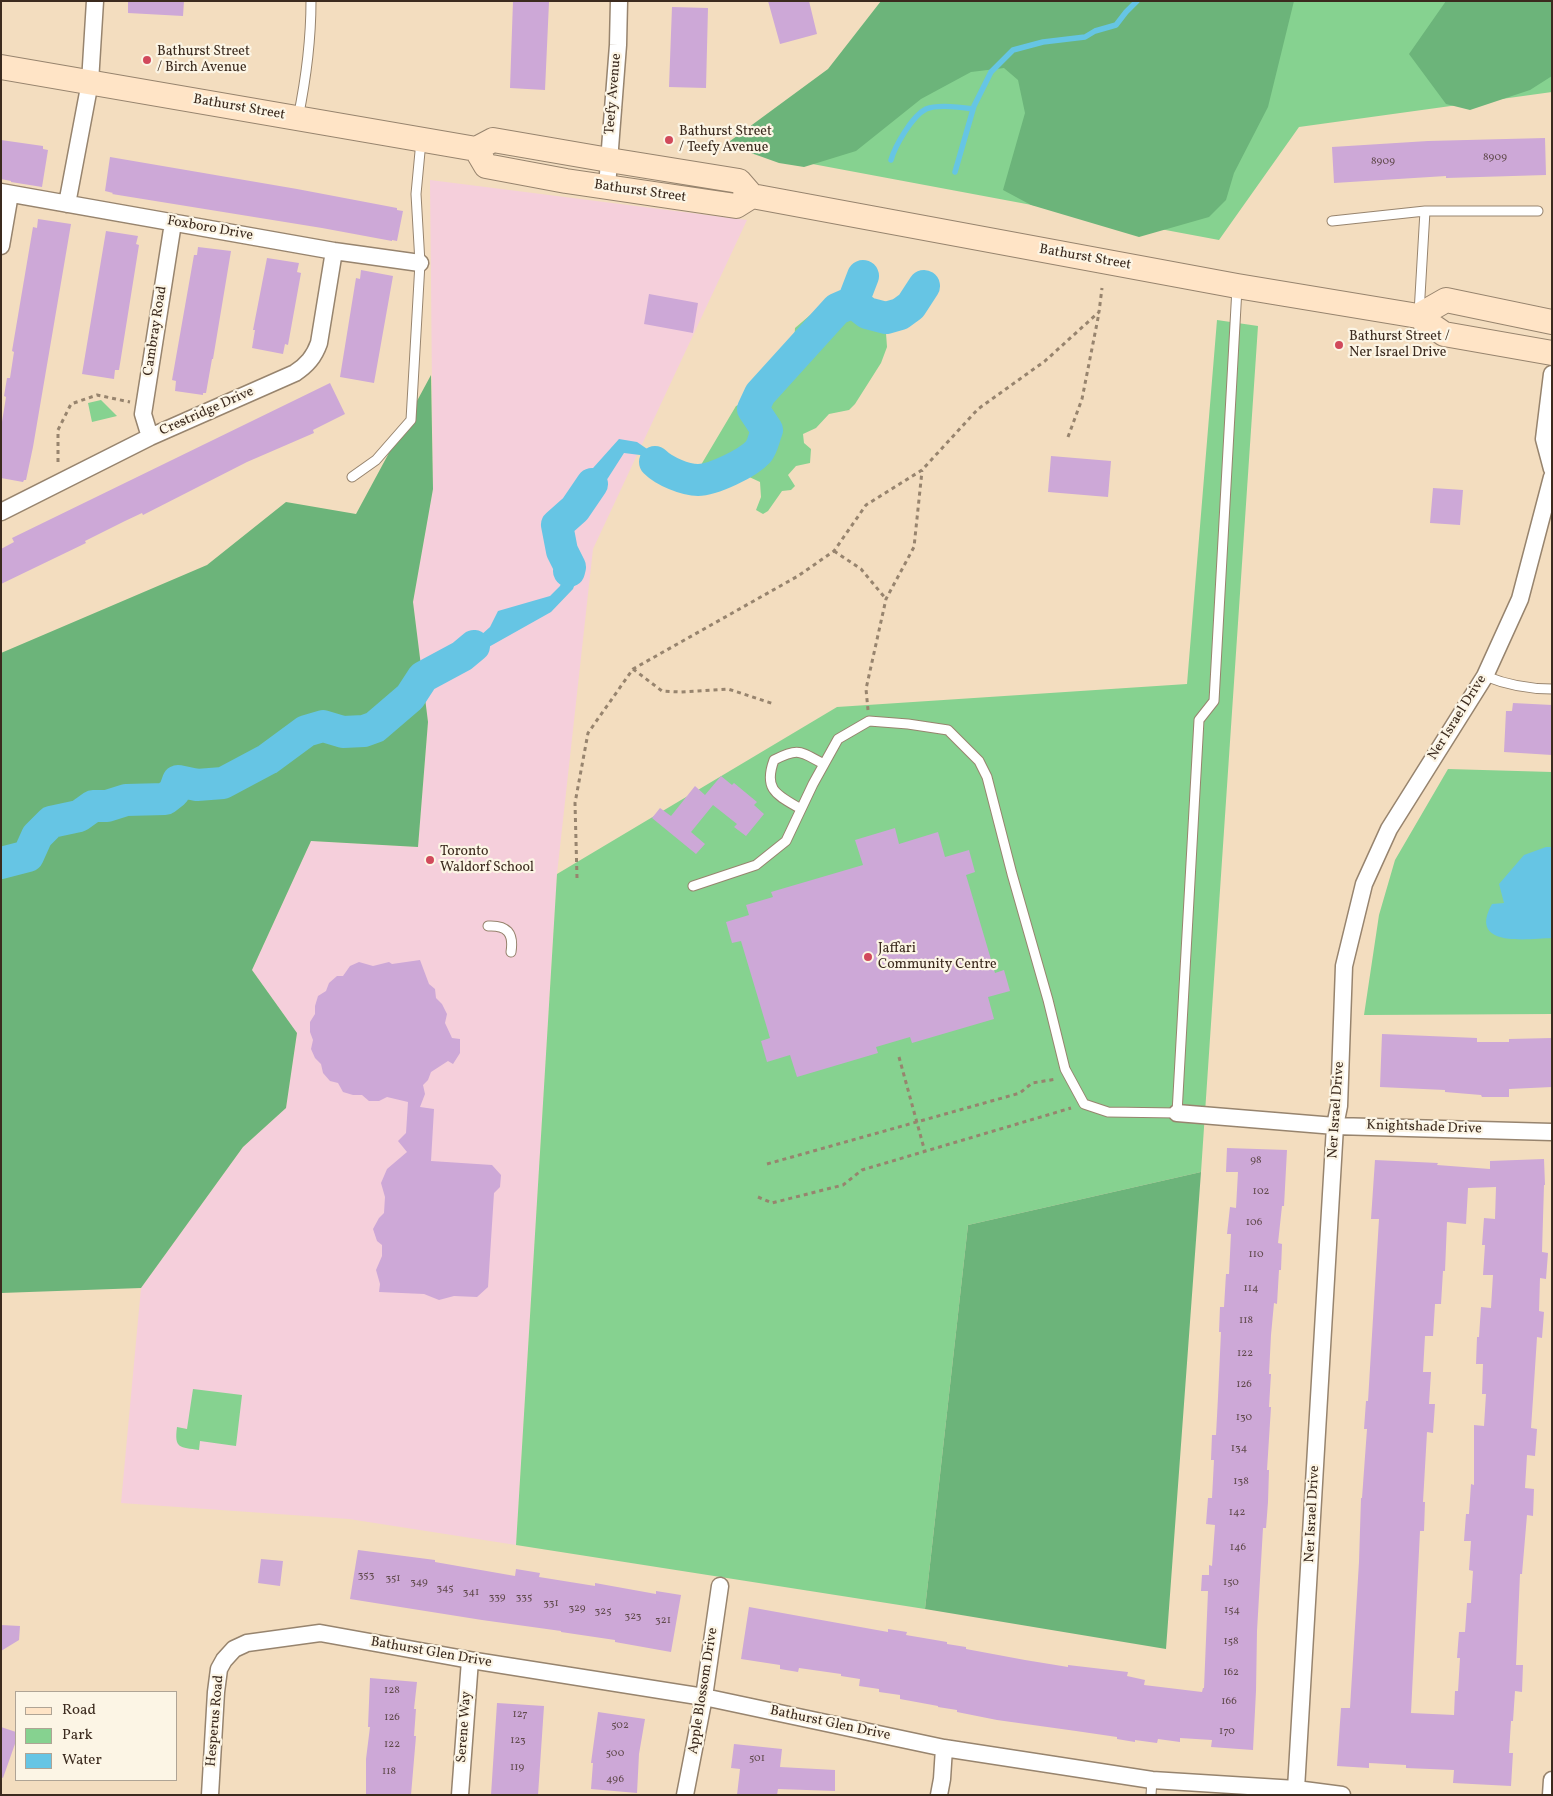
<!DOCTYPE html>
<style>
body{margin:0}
#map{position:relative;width:1553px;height:1796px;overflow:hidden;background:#f3ddbf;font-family:Vollkorn,serif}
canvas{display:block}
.frame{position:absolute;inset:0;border:2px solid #3b2a1e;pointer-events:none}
.legend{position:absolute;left:15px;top:1691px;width:162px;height:90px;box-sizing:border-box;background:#fcf5e5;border:1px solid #afa495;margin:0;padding:6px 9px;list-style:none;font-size:15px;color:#3b2a1e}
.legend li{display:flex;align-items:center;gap:10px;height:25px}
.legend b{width:25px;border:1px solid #afa495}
</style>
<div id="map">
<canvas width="1553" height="1796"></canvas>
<div class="frame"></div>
<ul class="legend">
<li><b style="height:6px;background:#ffe4c6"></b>Road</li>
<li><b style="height:14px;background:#86d290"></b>Park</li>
<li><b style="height:14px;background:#66c5e4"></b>Water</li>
</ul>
</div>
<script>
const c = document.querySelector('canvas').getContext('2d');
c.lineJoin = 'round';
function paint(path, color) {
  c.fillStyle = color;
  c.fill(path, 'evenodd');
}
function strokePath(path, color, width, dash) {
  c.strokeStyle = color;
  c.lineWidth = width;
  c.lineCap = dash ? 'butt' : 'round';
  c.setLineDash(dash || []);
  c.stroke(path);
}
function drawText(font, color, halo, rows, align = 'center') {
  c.font = font + ' Vollkorn,serif';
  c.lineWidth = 4.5;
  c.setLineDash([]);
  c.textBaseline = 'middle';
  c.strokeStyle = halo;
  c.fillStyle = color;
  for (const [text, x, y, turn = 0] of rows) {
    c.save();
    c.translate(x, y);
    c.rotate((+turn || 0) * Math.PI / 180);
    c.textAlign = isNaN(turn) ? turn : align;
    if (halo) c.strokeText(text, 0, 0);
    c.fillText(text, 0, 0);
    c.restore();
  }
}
paint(new Path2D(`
 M 430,180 L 747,220 L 593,549 L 557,874 L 516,1545 L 349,1519 L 121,1503 L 141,1288 L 243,1147 L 286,1108 L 297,1033 L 252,970 L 311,841 L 418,847 L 428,722 L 413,602 L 433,489 Z`), '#f5cfdb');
paint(new Path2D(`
 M 939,1 L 1552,1 L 1552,92 L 1299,127 L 1219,240 L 775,157 Z
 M 860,285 L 864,299 L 872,308 L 894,308 L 907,302 L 911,306 L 911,311 C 904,321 893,323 886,333 L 887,347 L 881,363 L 855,404 L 849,410 L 829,414 L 816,428 L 803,434 L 804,443 L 811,449 L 810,463 L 796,466 L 788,475 L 795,486 L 791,490 L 782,491 L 768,511 L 763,514 L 756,510 L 761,497 L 760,482 L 745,475 L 741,468 L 697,487 L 695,475 L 736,406 L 755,398 L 758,390 L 767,384 L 782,356 L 794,342 L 795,328 L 823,304 L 845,298 Z
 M 1217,320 L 1258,326 L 1201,1172 L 968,1225 L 925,1609 L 516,1545 L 557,874 L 837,707 L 1187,684 Z
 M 101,400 L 117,416 L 92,422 L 88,403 Z
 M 1448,769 L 1552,772 L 1552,1014 L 1364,1015 L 1379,915 L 1395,860 Z
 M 193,1389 L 242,1395 L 236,1446 L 200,1441 L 199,1450 C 180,1447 174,1449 177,1427 L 187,1429 Z`), '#86d290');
paint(new Path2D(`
 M 881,1 L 1294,1 L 1268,107 L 1234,173 L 1226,200 L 1209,217 L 1139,237 L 1031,205 L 1003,190 L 1025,113 L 1018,80 L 1004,68 L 971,72 L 921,99 L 856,151 L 804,167 L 779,163 L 726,144 L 828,69 Z
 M 1446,1 L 1552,1 L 1552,76 L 1530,90 L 1470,110 L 1446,104 L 1409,54 Z
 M 431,375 L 433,489 L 413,602 L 428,722 L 418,847 L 311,841 L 252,970 L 297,1033 L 286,1108 L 243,1147 L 141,1288 L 1,1293 L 1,653 L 207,565 L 286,502 L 356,514 Z
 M 1201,1172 L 1166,1649 L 925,1609 L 968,1225 Z`), '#6cb47a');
paint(new Path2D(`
 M 619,439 L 637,442 L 653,453 L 658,460 L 695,475 L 697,487 L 678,484 L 655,469 L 640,455 L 624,453 L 608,478 L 569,532 L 572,558 L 578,575 L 573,589 L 551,612 L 478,653 L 459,668 L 444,675 L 437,673 L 436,669 L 438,661 L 449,660 L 460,654 L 490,627 L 498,611 L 550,596 L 560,586 L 566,572 L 561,558 L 552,547 C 556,531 566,522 562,506 L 575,503 L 584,489 L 585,477 Z
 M 1546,847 L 1552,847 L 1552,938 C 1528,939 1467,948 1492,904 L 1504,903 L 1499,884 L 1524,855 Z`), '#66c5e4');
strokePath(new Path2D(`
 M 891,160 C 895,146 912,116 926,109 C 938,104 960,107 973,109
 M 955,172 L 974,106 L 991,72 L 1013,50 L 1043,42 L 1085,37 L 1095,31 L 1116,25 L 1126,12 L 1137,1`), '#66c5e4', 5.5);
strokePath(new Path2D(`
 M 853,302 L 867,313 L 886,318 L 900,314 L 911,306 L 924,286
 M 655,462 C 664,471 685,480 698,480 C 713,480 748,463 758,452 C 763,446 764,437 767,430 L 753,409 L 760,394 L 837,309 L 853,302 L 863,276
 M 569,571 L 570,567 L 562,551 L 557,525 L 575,509 L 592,484
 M 1,863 L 28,856 L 37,836 L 51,822 L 79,816 L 93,806 L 107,806 L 126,800 L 165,799 L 174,792 L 178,781 L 197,785 L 223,783 L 268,759 L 306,731 L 323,726 L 343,732 L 364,731 L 375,727 L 410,697 L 423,677 L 462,656 L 474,646`), '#66c5e4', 32);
paint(new Path2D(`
 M 128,1 L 184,1 L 183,16 L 128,13 Z
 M 513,1 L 549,2 L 545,90 L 510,88 Z
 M 768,1 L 809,1 L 817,34 L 780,44 Z
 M 672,7 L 708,8 L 706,88 L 669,87 Z
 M 1545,138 L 1546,175 L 1446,178 L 1446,176 L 1334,183 L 1332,147 L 1428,141 Z
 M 1,140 L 43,146 L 43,149 L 48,150 L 42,187 L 11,182 L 11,181 L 1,179 Z
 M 110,157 L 297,189 L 397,208 L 397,210 L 403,211 L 397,241 L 392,240 L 392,241 L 322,228 L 112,194 L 113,193 L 105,191 Z
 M 38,219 L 71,224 L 33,447 L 26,480 L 24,480 L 23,482 L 1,478 L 1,428 L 6,397 L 4,396 L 7,378 L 10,378 L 14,352 L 12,351 L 33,227 L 37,228 Z
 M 106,231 L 138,236 L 136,244 L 139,245 L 119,370 L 115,370 L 114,379 L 82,374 Z
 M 198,247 L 231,251 L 213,359 L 212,359 L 206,393 L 203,393 L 203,395 L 175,391 L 176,381 L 172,380 L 194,255 L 197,255 Z
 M 267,258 L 299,263 L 297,272 L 301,273 L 288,345 L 285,344 L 283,354 L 252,348 L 255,330 L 253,330 Z
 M 361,270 L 393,276 L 374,383 L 340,377 L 356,278 L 360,279 Z
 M 649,294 L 698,303 L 693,333 L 644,324 Z
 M 330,383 L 345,414 L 313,430 L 314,433 L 247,462 L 143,515 L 142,513 L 125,521 L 85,541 L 86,543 L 1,584 L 1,549 L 14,542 L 12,538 Z
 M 1051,456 L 1111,461 L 1108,497 L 1048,492 Z
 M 1433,488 L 1463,490 L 1460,525 L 1430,523 Z
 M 1513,703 L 1552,705 L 1552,755 L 1504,752 L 1506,711 L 1512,711 Z
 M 721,776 L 732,785 L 734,783 L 757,802 L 754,805 L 764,814 L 746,836 L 734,827 L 737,824 L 713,805 L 691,832 L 705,844 L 696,854 L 652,818 L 660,808 L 671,816 L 695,786 L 705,795 Z
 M 895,828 L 899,844 L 938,832 L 945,857 L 969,850 L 975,872 L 966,875 L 995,973 L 1004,970 L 1010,991 L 988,997 L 994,1019 L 912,1043 L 910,1037 L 876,1047 L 878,1053 L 797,1077 L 790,1055 L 767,1062 L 761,1041 L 770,1038 L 741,941 L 732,943 L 726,922 L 749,915 L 746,905 L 773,897 L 771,892 L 863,865 L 855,840 Z
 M 420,960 L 429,984 L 435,989 L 436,998 L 442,1004 L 447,1014 L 445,1023 L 452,1038 L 460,1039 L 460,1053 L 453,1064 L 448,1061 L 431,1072 L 428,1080 L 423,1085 L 425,1094 L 420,1107 L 434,1109 L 431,1161 L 492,1165 L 501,1175 L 500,1187 L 494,1193 L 488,1287 L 477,1297 L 454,1296 L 439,1300 L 424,1294 L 379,1292 L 380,1284 L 376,1270 L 382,1256 L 382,1245 L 377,1241 L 373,1229 L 379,1218 L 384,1213 L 385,1197 L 381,1183 L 387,1169 L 407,1152 L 398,1141 L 406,1133 L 408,1102 L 387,1097 L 379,1101 L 369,1101 L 362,1095 L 353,1095 L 343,1092 L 338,1083 L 330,1081 L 323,1073 L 321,1064 L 315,1058 L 311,1049 L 313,1040 L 310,1032 L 310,1022 L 315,1014 L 315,1006 L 318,996 L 326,991 L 329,983 L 337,976 L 343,976 L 350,966 L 359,962 L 373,966 L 389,962 L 392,964 Z
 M 1382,1034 L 1477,1038 L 1477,1042 L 1509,1042 L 1509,1039 L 1552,1038 L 1552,1087 L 1509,1089 L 1509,1097 L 1482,1097 L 1481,1095 L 1445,1092 L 1445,1090 L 1380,1087 Z
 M 1227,1148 L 1287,1150 L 1284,1206 L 1282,1206 L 1278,1243 L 1282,1244 L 1281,1270 L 1279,1270 L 1277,1304 L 1274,1303 L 1271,1335 L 1269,1374 L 1271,1374 L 1269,1407 L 1271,1407 L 1267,1470 L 1269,1470 L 1268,1502 L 1266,1528 L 1263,1528 L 1257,1631 L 1256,1691 L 1253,1750 L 1211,1747 L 1212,1740 L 1180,1738 L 1180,1742 L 1158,1739 L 1157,1743 L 1135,1740 L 1135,1742 L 1117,1739 L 1117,1737 L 1076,1731 L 997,1720 L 957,1712 L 957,1710 L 938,1707 L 938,1706 L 900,1699 L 900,1695 L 879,1692 L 879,1689 L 859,1686 L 860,1679 L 841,1676 L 841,1674 L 799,1668 L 798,1672 L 780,1669 L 780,1665 L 741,1659 L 749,1607 L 888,1632 L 888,1629 L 907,1632 L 906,1635 L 947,1642 L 947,1644 L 966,1647 L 966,1649 L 1025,1660 L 1068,1667 L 1068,1665 L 1128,1672 L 1127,1676 L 1145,1680 L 1144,1685 L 1202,1692 L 1203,1688 L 1204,1688 L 1208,1591 L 1201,1591 L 1202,1575 L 1209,1575 L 1209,1565 L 1212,1566 L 1215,1525 L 1206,1524 L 1208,1498 L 1212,1498 L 1214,1460 L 1211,1460 L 1212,1435 L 1216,1435 L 1218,1397 L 1221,1332 L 1219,1332 L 1220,1307 L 1224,1307 L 1226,1274 L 1229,1274 L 1231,1234 L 1227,1234 L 1230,1207 L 1236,1208 L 1238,1172 L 1226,1172 Z
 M 1544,1159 L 1545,1185 L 1544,1185 L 1542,1252 L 1548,1253 L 1546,1279 L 1540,1278 L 1539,1311 L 1544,1312 L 1542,1338 L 1537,1337 L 1533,1399 L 1531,1428 L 1537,1429 L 1535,1456 L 1527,1455 L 1525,1488 L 1534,1489 L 1533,1516 L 1527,1515 L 1522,1574 L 1520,1574 L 1516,1665 L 1523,1665 L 1522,1692 L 1515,1691 L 1513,1721 L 1511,1721 L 1509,1753 L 1513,1753 L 1511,1786 L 1453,1783 L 1454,1770 L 1406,1768 L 1406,1765 L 1369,1763 L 1369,1768 L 1337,1766 L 1341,1708 L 1350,1708 L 1359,1562 L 1361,1498 L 1362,1498 L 1367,1429 L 1364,1429 L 1366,1401 L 1368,1401 L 1379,1219 L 1371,1219 L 1375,1160 L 1438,1163 L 1437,1165 L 1490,1169 L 1490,1161 ZM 1496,1187 L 1495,1219 L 1484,1218 L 1482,1245 L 1485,1245 L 1483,1275 L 1493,1275 L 1491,1308 L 1481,1307 L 1479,1337 L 1477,1337 L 1476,1364 L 1483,1364 L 1482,1394 L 1486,1394 L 1484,1426 L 1474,1425 L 1474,1485 L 1471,1484 L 1469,1514 L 1466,1514 L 1464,1541 L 1471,1541 L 1469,1570 L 1473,1571 L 1471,1603 L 1467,1603 L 1465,1632 L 1459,1632 L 1457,1658 L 1460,1658 L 1458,1691 L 1455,1691 L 1454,1715 L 1411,1713 L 1420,1531 L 1424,1531 L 1425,1502 L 1423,1502 L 1427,1432 L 1433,1433 L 1435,1404 L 1429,1404 L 1431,1372 L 1423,1372 L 1425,1336 L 1433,1336 L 1435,1304 L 1441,1304 L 1443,1271 L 1445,1271 L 1447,1222 L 1466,1224 L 1468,1188 Z
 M 358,1550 L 435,1560 L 435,1562 L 515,1576 L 516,1569 L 540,1573 L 539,1577 L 595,1586 L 595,1583 L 656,1594 L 656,1591 L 681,1595 L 671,1652 L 615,1642 L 615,1640 L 561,1632 L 561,1631 L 482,1620 L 350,1599 Z
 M 261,1559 L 283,1561 L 280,1586 L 258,1583 Z
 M 1,1625 L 20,1626 L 19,1640 L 1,1651 Z
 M 370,1678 L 417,1682 L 414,1709 L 416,1709 L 414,1736 L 416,1736 L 411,1795 L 366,1795 L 366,1759 L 370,1727 L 368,1727 Z
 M 497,1703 L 544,1706 L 538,1795 L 491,1795 Z
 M 598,1712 L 645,1719 L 639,1754 L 637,1793 L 591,1789 L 593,1763 L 591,1763 Z
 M 1,1727 L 16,1732 L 16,1741 L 3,1778 L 1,1777 Z
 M 734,1744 L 782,1749 L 780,1767 L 835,1770 L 835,1791 L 778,1789 L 777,1795 L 737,1795 L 740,1769 L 731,1768 Z`), '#cda8d7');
const service = new Path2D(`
 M 298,118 C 306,79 311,40 311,1
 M 1332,221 L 1425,211 L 1538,211
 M 1419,313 L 1425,211
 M 352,477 L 376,460 L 411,420 L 420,263 L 416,194 L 421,141
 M 1485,676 C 1507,685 1528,689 1552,689
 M 801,809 C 777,795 763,790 774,760 C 800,747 800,752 824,764
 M 693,886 L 756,865 L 786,841 L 813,784 L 838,739 L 869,721 L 908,724 L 948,730 L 979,761 L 987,777 L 1012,874 L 1048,1000 L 1065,1069 L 1084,1104 L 1108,1112 L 1177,1113 L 1199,720 L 1214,701 L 1237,288
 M 488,926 C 507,925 514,933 511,952
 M 1151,1795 L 1152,1780`);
const minor = new Path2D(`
 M 607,187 L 618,45 L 619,1
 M 1,192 L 334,251 L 420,263
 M 67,204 L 90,82 L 95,1
 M 1,246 L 10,194
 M 1552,374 L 1544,439 L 1552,469
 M 150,437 L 143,414 L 173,223
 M 1,512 L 150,437 L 295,373 C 307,365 314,357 319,343 L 334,251
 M 1177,1113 L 1335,1126 L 1552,1132
 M 1296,1789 L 1335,1126 L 1339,1106 L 1344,966 L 1364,884 L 1389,829 L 1485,676 L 1520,599 L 1552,477
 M 210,1795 L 216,1692 L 219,1669 L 224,1660 L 234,1649 L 247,1643 L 320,1633 L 470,1660 L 704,1697 L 944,1748 L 1152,1780 L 1296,1789 L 1342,1795
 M 460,1795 L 470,1660
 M 685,1795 L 704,1697 L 720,1586
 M 939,1795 L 942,1779 L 944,1748
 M 1551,1795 L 1552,1780`);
const secondary = new Path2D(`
 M 1,67 L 476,149 L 493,140 L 609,160 L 739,181 L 752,196
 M 476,149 L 486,166 L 566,181 L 736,206 L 752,196 L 1237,286 L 1418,316 L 1444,334 L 1552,353
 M 1418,316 L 1446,300 L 1552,322`);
strokePath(service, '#97846e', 11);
strokePath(minor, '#97846e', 19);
strokePath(secondary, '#97846e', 26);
strokePath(new Path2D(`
 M 1068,437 L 1082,399 L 1099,313
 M 58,462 L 58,430 L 71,404 L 97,395 L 130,402
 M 834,551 L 861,569 L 886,599
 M 633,669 L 662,691 L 680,692 L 728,689 L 774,704
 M 868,710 L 866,689 L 886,599 L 914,547 L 922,471
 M 577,878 L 575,803 L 588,733 L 633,669 L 798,576 L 834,551 L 866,505 L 922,470 L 978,409 L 1045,361 L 1099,312 L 1102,288
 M 899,1057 L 925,1152
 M 767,1164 L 1020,1093 L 1032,1083 L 1057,1079
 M 758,1197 L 772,1203 L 843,1185 L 862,1170 L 1071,1108`), '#97846e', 3, [4, 4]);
strokePath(service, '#fff', 9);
strokePath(minor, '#fff', 16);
strokePath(secondary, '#ffe4c6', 24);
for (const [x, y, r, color] of [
 [147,60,5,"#d1495b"],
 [669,140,5,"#d1495b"],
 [1339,345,5,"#d1495b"],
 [430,860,5,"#d1495b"],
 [868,957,5,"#d1495b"]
]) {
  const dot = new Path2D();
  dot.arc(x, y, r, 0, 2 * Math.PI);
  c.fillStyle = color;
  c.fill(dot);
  strokePath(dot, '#fcf5e5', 2);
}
drawText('11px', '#604a4c', null, [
 ["8909",1495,158],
 ["8909",1383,162],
 ["98",1256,1161],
 ["102",1261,1192],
 ["106",1254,1223],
 ["110",1256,1255],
 ["114",1251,1289],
 ["118",1246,1321],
 ["122",1245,1354],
 ["126",1244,1385],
 ["130",1244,1418],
 ["134",1239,1449],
 ["138",1241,1482],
 ["142",1237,1513],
 ["146",1238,1548],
 ["353",366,1576],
 ["351",393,1579],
 ["349",419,1583],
 ["150",1231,1583],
 ["345",445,1589],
 ["341",471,1593],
 ["339",497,1598],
 ["335",524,1598],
 ["331",551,1604],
 ["329",577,1609],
 ["154",1232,1611],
 ["325",603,1612],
 ["323",633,1617],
 ["321",663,1621],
 ["158",1231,1642],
 ["162",1231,1673],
 ["128",392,1691],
 ["166",1229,1702],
 ["127",520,1715],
 ["126",392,1718],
 ["502",620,1726],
 ["170",1227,1732],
 ["123",518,1741],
 ["122",392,1745],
 ["500",615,1754],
 ["501",757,1759],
 ["119",517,1768],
 ["118",389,1772],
 ["496",615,1780]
]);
drawText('14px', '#3b2a1e', '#fcf5e5', [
 ["Bathurst Street",157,52],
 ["/ Birch Avenue",157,68],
 ["Bathurst Street",679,132],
 ["/ Teefy Avenue",679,148],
 ["Bathurst Street /",1349,337],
 ["Ner Israel Drive",1349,353],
 ["Toronto",440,852],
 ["Waldorf School",440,868],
 ["Jaffari",878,949],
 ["Community Centre",878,965]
], 'left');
drawText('14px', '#3b2a1e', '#fcf5e5', [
 ["Teefy Avenue",614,94,-85],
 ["Bathurst Street",239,108,10],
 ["Bathurst Street",640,192,8],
 ["Foxboro Drive",210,229,10],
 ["Bathurst Street",1085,258,10],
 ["Cambray Road",156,331,-81],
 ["Crestridge Drive",207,412,-24],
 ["Ner Israel Drive",1458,718,-58],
 ["Ner Israel Drive",1337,1110,-86],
 ["Knightshade Drive",1424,1128,2],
 ["Ner Israel Drive",1313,1514,-87],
 ["Bathurst Glen Drive",431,1653,10],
 ["Apple Blossom Drive",704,1691,-81],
 ["Hesperus Road",216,1721,-85],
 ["Bathurst Glen Drive",830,1724,12],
 ["Serene Way",465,1727,-86]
]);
</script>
